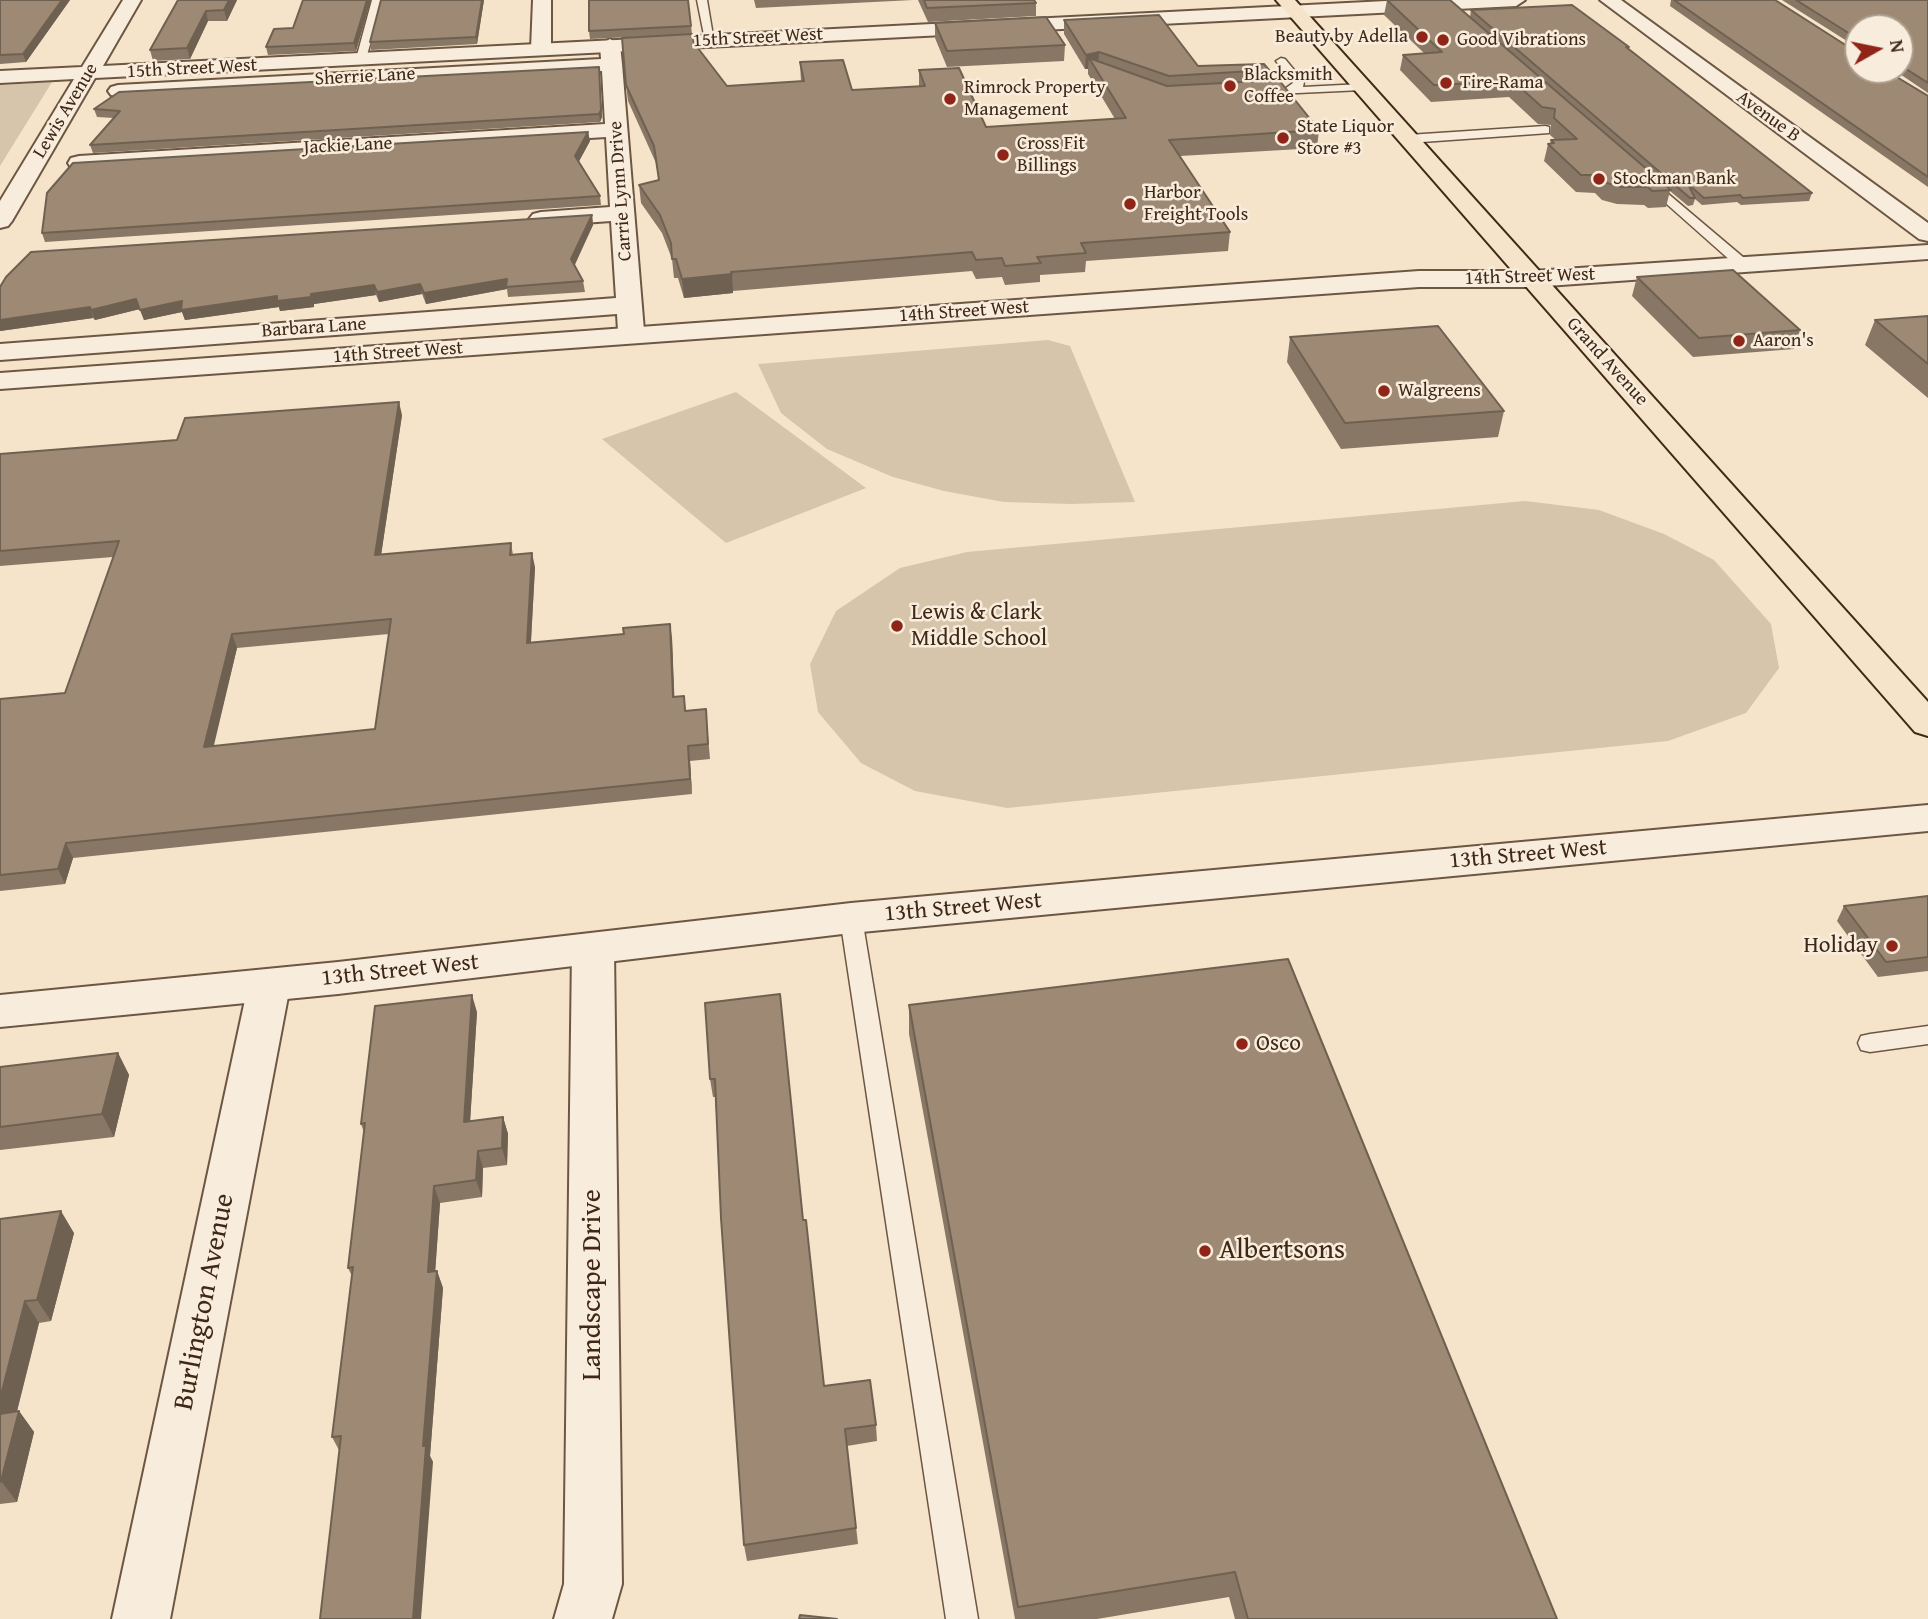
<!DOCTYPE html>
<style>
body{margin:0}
#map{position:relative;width:1928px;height:1619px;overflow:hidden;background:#f5e4ca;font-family:"Gentium Book Plus",serif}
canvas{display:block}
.north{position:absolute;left:1844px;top:14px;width:70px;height:70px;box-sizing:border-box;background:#f8eddd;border:2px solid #ae9e8d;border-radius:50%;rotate:81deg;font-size:19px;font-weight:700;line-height:28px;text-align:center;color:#402816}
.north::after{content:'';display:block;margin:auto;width:24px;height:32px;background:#8f2418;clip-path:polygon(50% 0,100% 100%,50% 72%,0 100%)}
</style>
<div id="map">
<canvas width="1928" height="1619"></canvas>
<div class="north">N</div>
</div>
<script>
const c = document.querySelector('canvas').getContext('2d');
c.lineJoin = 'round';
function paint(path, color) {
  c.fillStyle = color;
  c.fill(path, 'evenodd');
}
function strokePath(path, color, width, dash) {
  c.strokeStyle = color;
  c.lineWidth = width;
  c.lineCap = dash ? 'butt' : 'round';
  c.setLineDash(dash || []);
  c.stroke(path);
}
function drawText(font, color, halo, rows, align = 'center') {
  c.font = font + ' "Gentium Book Plus",serif';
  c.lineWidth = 5;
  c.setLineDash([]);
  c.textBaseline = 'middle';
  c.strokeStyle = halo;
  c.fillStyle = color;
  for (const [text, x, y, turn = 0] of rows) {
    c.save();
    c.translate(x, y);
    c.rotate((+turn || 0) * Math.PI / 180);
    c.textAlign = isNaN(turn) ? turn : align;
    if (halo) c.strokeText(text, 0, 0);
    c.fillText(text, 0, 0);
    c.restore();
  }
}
paint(new Path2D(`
 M 52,82 L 0,166 L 0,85 Z
 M 1048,340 L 1070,346 L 1135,502 L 1071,504 L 1004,502 L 944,491 L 893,477 L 827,449 L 781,413 L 758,364 Z
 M 736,392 L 866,488 L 726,543 L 602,439 Z
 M 1525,501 L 1599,510 L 1664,534 L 1714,560 L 1771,624 L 1779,668 L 1746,713 L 1668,741 L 1007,808 L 915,791 L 861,763 L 818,712 L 810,664 L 836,611 L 900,568 L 967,552 Z`), '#d6c4ab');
const service = new Path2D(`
 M 372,0 L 382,0 L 366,59 L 361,62 L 356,59 Z
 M 697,0 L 707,0 L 714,42 L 705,40 Z
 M 1281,58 L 1285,59 L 1304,82 L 1303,87 L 1362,84 L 1368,87 L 1362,90 L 1255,95 L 1255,91 L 1286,88 L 1293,83 L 1276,61 Z
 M 1545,126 L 1549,127 L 1549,133 L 1408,143 L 1402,139 L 1408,135 Z
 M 1647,176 L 1750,263 L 1750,269 L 1740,269 L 1643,183 L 1641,180 Z
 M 851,910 L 859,912 L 862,918 L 978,1619 L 946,1619 L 840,918 L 843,912 Z
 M 1928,1026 L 1928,1044 L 1870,1052 L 1861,1050 L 1858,1043 L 1861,1036 L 1870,1034 Z`);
const minor = new Path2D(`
 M 533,0 L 551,0 L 551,49 L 548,53 L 534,53 L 531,49 Z
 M 1600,0 L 1621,0 L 1928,223 L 1928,241 L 1919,239 Z
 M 610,39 L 620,45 L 622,64 L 644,331 L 640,337 L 631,339 L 622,337 L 618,331 L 617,314 L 0,360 L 0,344 L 616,298 L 611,221 L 541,226 L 533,224 L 529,219 L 533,214 L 541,212 L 610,207 L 606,137 L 79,170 L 71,168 L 68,163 L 71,158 L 79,156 L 605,124 L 602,71 L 118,97 L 111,95 L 108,91 L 111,87 L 118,85 L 601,59 L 600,45 Z
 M 1928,245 L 1928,259 L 1533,287 L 1524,284 L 1520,279 L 1524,274 L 1533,271 Z
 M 593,935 L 608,939 L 614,950 L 622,1584 L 612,1619 L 554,1619 L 564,1584 L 572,950 L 578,939 Z
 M 269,970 L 284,975 L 290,986 L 170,1619 L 112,1619 L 248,986 L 254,975 Z`);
const tertiary = new Path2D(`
 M 123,0 L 141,0 L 103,66 L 1406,0 L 1525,0 L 1516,6 L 95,78 L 12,221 L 8,226 L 0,228 L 0,201 L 74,79 L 0,83 L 0,71 L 82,67 Z
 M 1419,271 L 1533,271 L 1542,274 L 1546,279 L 1542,284 L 1533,287 L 1419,287 L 0,389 L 0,373 Z
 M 1928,805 L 1928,831 L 851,933 L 338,994 L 0,1027 L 0,995 L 338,962 L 851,903 Z`);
const primary = new Path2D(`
 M 1276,0 L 1295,0 L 1928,702 L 1928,736 L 1915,732 Z`);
strokePath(service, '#6d5743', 3);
strokePath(minor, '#6d5743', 4);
strokePath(tertiary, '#6d5743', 4);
strokePath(primary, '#402816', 4);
paint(service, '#f8eddd');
paint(minor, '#f8eddd');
paint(tertiary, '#f8eddd');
paint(primary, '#f5e4ca');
paint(new Path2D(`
 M 0,0 L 70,0 L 26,62 L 0,64 Z
 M 178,0 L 237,0 L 227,21 L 208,21 L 190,59 L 153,61 L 150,50 Z
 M 303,0 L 371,0 L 356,51 L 268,55 L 266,47 L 293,28 Z
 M 381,0 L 484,0 L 477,44 L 371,50 L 370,42 Z
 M 688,0 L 692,34 L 590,39 L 589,31 Z
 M 754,0 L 913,0 L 756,8 Z
 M 918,0 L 1034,0 L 1036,3 L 1036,16 L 928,22 Z
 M 1387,0 L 1470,17 L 1471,10 L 1629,47 L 1629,49 L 1812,193 L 1809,201 L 1741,205 L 1737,202 L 1702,205 L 1695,199 L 1693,205 L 1688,206 L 1670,191 L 1666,207 L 1648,208 L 1644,205 L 1617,204 L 1602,200 L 1595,193 L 1576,192 L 1544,161 L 1548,144 L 1550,144 L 1551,140 L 1556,140 L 1550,135 L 1551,125 L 1538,124 L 1509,97 L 1431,102 L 1400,70 L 1403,55 L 1424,53 L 1384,15 Z
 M 1671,0 L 1775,0 L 1928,96 L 1928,187 L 1670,6 Z
 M 1782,0 L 1928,0 L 1928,93 L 1894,70 L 1900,70 L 1900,28 L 1858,28 L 1858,48 Z
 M 1064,20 L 1198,66 L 1269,70 L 1268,81 L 1319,130 L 1317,148 L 1180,156 L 1230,232 L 1228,251 L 1086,261 L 1085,272 L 1040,275 L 1040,282 L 1005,285 L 1002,277 L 976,279 L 972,271 L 733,291 L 733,293 L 684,298 L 678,278 L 674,278 L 672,259 L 662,233 L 641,203 L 639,185 L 659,181 L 656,163 L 628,101 L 626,85 L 694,43 L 727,86 L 801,82 L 800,62 L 852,90 L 919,86 L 919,70 L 986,127 L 1115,119 L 1088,74 L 1088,69 L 1085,69 L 1064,34 Z
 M 935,23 L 1065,45 L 1064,61 L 947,67 L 935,38 Z
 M 599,67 L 602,117 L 600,122 L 93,153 L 90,145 L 114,118 L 97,117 L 94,109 Z
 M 588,132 L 590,141 L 579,161 L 600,196 L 601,205 L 45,242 L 42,233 Z
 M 592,215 L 593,225 L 574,265 L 583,281 L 585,292 L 508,297 L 507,289 L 426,304 L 422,294 L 379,302 L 376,295 L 314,304 L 314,307 L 280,311 L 279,307 L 185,320 L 182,312 L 144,320 L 140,309 L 95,320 L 93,318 L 0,331 L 0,287 Z
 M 1637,277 L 1800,330 L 1794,349 L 1693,357 L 1632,296 Z
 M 1928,316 L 1928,398 L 1865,345 L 1875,320 Z
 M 1290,337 L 1504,411 L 1498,437 L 1341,449 L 1287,362 Z
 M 402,415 L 381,555 L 511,543 L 513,555 L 535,567 L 531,642 L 672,638 L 674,697 L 684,696 L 686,711 L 707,724 L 710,759 L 690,761 L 692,794 L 73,858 L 65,884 L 0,891 L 0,699 L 65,693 L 113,557 L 0,566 L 0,454 L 177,440 ZM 389,634 L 375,729 L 213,746 L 237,648 Z
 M 1928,896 L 1928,971 L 1878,977 L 1837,921 L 1844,906 Z
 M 705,1003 L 803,1220 L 824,1386 L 876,1425 L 877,1441 L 847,1446 L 858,1544 L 747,1561 L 744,1545 L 715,1097 L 713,1097 L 710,1079 Z
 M 909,1005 L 1557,1619 L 1235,1619 L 1229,1597 L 1097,1619 L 1015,1619 L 909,1034 Z
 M 477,1012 L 470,1121 L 503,1117 L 508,1134 L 507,1165 L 483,1168 L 482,1197 L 440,1203 L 435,1271 L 437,1271 L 443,1288 L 430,1456 L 433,1462 L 340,1452 L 332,1437 L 352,1276 L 348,1268 L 364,1132 L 361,1124 Z
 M 118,1053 L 129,1075 L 114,1137 L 0,1150 L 0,1067 Z
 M 0,1219 L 74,1233 L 51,1321 L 39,1323 L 17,1411 L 19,1411 L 34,1432 L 17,1502 L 0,1504 Z`), '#887764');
paint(new Path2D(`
 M 62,0 L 70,0 L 26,62 L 23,54 Z
 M 229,0 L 237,0 L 227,21 L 224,10 Z
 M 367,0 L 371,0 L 356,51 L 354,43 Z
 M 482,0 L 484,0 L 477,44 L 476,37 Z
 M 206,11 L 208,21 L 190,59 L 187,48 Z
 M 1099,52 L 1098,67 L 1089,58 L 1088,69 L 1085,69 L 1086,55 Z
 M 599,67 L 602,117 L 600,122 L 599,114 Z
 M 588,132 L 590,141 L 577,165 L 575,156 Z
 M 592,215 L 593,225 L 573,269 L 571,259 Z
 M 732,274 L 733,293 L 684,298 L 682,279 Z
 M 507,279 L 507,289 L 426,304 L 424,293 Z
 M 420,284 L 422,294 L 379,302 L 377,292 Z
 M 374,285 L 376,295 L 314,304 L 314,307 L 280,311 L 279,307 L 185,320 L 182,312 L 144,320 L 140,310 L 182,301 L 311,294 Z
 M 136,299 L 140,309 L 95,320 L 91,310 Z
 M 90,307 L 93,318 L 0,331 L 0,320 Z
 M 399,402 L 402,415 L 379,569 L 375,555 Z
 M 532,553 L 535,567 L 530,657 L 527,643 Z
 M 670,624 L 672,638 L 675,712 L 673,697 Z
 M 232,634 L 237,648 L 210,762 L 204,747 Z
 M 688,746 L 690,761 L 692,794 L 690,779 Z
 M 66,843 L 73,858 L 65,884 L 58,869 Z
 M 472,995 L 477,1012 L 469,1139 L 464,1122 Z
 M 118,1053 L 129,1075 L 114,1137 L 102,1114 Z
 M 503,1117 L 508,1134 L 507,1165 L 502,1148 Z
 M 478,1151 L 483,1168 L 482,1197 L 476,1180 Z
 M 434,1186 L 440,1203 L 434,1289 L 428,1272 Z
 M 61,1211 L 74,1233 L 51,1321 L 37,1300 Z
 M 437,1271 L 443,1288 L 430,1456 L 433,1462 L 421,1619 L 413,1619 L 423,1446 Z
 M 25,1301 L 39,1323 L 11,1435 L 0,1420 L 0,1399 Z
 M 19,1411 L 34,1432 L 17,1502 L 1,1481 Z`), '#6f6151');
const building = new Path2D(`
 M 0,0 L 62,0 L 23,54 L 0,55 Z
 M 178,0 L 229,0 L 224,10 L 206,11 L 187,48 L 150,50 Z
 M 303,0 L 367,0 L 354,43 L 266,47 L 274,29 L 293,28 Z
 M 381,0 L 482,0 L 476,37 L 370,42 Z
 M 589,0 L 688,0 L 691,26 L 589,31 Z
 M 924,0 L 1034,0 L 1036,3 L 927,8 Z
 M 1387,0 L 1450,0 L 1671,190 L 1652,191 L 1648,187 L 1622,187 L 1607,183 L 1599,175 L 1581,175 L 1548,144 L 1554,143 L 1551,140 L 1577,139 L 1554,118 L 1555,109 L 1542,107 L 1513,81 L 1434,85 L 1403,55 L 1442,52 Z
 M 1674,0 L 1775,0 L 1858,53 L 1858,70 L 1885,70 L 1928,96 L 1928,177 Z
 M 1796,0 L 1928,0 L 1928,83 L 1900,65 L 1900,28 L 1858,28 L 1858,39 Z
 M 1572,5 L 1629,47 L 1626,47 L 1812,193 L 1743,198 L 1740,195 L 1704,198 L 1688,184 L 1695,198 L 1690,198 L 1471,10 Z
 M 1159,15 L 1198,66 L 1264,64 L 1269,70 L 1169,76 L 1099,52 L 1086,55 L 1064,20 Z
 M 1046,17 L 1065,45 L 947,51 L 935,23 Z
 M 692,34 L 694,43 L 727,86 L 804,81 L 800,62 L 843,60 L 852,90 L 925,86 L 919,70 L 959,68 L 986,127 L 1126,118 L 1089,58 L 1167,86 L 1279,80 L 1319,130 L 1169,140 L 1230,232 L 1081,243 L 1086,253 L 1037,257 L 1041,263 L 1005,266 L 1002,258 L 976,260 L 972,252 L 731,272 L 732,274 L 682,279 L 676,259 L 672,259 L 671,243 L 660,215 L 639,185 L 659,180 L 654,146 L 626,85 L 622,38 Z
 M 599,67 L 601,110 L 599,114 L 90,145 L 120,111 L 94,109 L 119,92 Z
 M 588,132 L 575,156 L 600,196 L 42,233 L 47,193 L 73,163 Z
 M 592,215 L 571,259 L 583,281 L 506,287 L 507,279 L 424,293 L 420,284 L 377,292 L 374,285 L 311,294 L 311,297 L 277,301 L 277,296 L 181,310 L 182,301 L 140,310 L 136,299 L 91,310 L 90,307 L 0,320 L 0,287 L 6,277 L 31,252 Z
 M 1733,270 L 1800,330 L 1699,338 L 1637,277 Z
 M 1928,316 L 1928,364 L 1875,320 Z
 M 1438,326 L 1504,411 L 1345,423 L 1290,337 Z
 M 399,402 L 375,555 L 511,543 L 510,555 L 532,553 L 527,643 L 624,634 L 623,628 L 670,624 L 673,697 L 684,696 L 685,711 L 706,709 L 708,744 L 688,746 L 690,779 L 66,843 L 58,869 L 0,875 L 0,699 L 65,693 L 119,541 L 0,551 L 0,454 L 177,440 L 185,418 ZM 391,619 L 375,729 L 204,747 L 232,634 Z
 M 1928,896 L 1928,957 L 1886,962 L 1844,906 Z
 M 1288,959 L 1557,1619 L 1248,1619 L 1235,1572 L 1018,1607 L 909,1005 Z
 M 780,994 L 803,1220 L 806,1220 L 824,1386 L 870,1380 L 876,1425 L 845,1429 L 856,1528 L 744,1545 L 721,1218 L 715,1079 L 710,1079 L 705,1003 Z
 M 472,995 L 464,1122 L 503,1117 L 502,1148 L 478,1151 L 476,1180 L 434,1186 L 428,1272 L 437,1271 L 423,1446 L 426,1446 L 413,1619 L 320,1619 L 341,1436 L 332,1437 L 353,1267 L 348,1268 L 365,1123 L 361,1124 L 375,1006 Z
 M 118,1053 L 102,1114 L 0,1127 L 0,1067 Z
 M 61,1211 L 37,1300 L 25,1301 L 0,1399 L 0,1219 Z
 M 19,1411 L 1,1481 L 0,1482 L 0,1414 Z
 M 800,1615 L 837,1619 L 799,1619 Z`);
paint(building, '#9e8a74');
strokePath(building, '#6f6151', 2);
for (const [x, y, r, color] of [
 [1422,37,7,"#8f2418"],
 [1443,40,7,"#8f2418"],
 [1446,83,7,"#8f2418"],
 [1230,86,7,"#8f2418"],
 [950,99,7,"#8f2418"],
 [1283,138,7,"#8f2418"],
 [1003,155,7,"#8f2418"],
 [1599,179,7,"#8f2418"],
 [1130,204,7,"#8f2418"],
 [1739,341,7,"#8f2418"],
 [1384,391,7,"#8f2418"],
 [897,626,7,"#8f2418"],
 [1892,946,7,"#8f2418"],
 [1242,1044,7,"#8f2418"],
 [1205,1251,7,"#8f2418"]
]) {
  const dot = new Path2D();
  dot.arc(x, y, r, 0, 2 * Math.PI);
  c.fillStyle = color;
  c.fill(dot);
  strokePath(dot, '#f8eddd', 2.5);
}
drawText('19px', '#402816', '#f8eddd', [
 ["Beauty by Adella",1408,37,"right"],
 ["Good Vibrations",1457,40],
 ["Blacksmith",1244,75],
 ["Coffee",1244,97],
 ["Tire-Rama",1460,83],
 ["Rimrock Property",964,88],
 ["Management",964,110],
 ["State Liquor",1297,127],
 ["Store #3",1297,149],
 ["Cross Fit",1017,144],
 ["Billings",1017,166],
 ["Stockman Bank",1613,179],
 ["Harbor",1144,193],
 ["Freight Tools",1144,215],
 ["Aaron's",1753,341],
 ["Walgreens",1398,391]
], 'left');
drawText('19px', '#402816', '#f8eddd', [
 ["15th Street West",758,38,-3],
 ["15th Street West",192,69,-3],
 ["Sherrie Lane",365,77,-3],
 ["Lewis Avenue",66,111,-59],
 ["Avenue B",1768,117,36],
 ["Jackie Lane",348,146,-3],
 ["Carrie Lynn Drive",621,191,-94],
 ["14th Street West",1530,277,-2],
 ["14th Street West",964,312,-4],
 ["Barbara Lane",314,328,-4],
 ["14th Street West",398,353,-4],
 ["Grand Avenue",1607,362,48]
]);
drawText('23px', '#402816', '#f8eddd', [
 ["Lewis & Clark",911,613],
 ["Middle School",911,639],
 ["Holiday",1878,946,"right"],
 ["Osco",1256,1044]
], 'left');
drawText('23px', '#402816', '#f8eddd', [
 ["13th Street West",1528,855,-5],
 ["13th Street West",963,908,-5],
 ["13th Street West",400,971,-6]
]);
drawText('28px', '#402816', '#f8eddd', [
 ["Albertsons",1219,1251]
], 'left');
drawText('28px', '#402816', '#f8eddd', [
 ["Landscape Drive",593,1285,-90],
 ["Burlington Avenue",205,1302,-79]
]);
</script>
